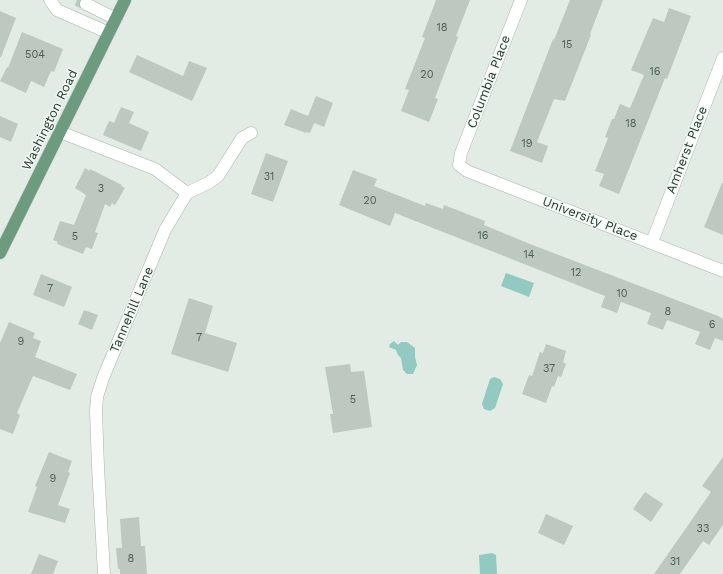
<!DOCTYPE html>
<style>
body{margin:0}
canvas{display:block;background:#e3ebe5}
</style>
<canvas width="723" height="574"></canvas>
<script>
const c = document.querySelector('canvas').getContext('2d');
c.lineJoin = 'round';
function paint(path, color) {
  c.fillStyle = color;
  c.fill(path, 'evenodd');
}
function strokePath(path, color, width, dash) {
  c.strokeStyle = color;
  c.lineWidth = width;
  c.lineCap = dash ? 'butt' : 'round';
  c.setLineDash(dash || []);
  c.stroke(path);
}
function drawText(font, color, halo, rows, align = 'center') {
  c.font = font + ' "Work Sans",sans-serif';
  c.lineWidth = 3;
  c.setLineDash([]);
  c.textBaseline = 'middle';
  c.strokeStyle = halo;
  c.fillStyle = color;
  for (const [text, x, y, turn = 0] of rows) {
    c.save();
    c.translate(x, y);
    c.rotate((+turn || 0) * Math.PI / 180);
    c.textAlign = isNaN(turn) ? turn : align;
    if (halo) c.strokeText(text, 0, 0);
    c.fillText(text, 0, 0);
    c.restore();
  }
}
paint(new Path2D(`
 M 506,273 L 534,283 L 529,297 L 501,286 Z
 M 394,341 L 398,345 L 401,342 L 407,342 L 415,348 L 415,357 L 417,365 L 413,374 L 407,374 L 403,370 L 401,358 L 398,355 L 396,350 L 389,347 L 390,344 Z
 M 494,377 L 500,379 L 503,384 L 495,408 L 490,411 L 484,409 L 482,404 L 490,379 Z
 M 492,553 L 496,555 L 497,574 L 480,574 L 479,555 Z`), '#92c9c0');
paint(new Path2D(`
 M 436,0 L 470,0 L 456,36 L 458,37 L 435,98 L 438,99 L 429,122 L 401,111 L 409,90 L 405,89 L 425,38 L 422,37 Z
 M 570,0 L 603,0 L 590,34 L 591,35 L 565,101 L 554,99 L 537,142 L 548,146 L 542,163 L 510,151 L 553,39 L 554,40 Z
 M 669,8 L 691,16 L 667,79 L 665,78 L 619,194 L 599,186 L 604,174 L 595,171 L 608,138 L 605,137 L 612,119 L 614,119 L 620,104 L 630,108 L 644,75 L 631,70 L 653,18 L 664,22 Z
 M 0,11 L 16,18 L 1,57 L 0,57 Z
 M 22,32 L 63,49 L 54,72 L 51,71 L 44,87 L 31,81 L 26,93 L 0,81 L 7,67 L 8,68 Z
 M 137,55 L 183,76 L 189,61 L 207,68 L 192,101 L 129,72 Z
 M 316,96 L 333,103 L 324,127 L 314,123 L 310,133 L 306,132 L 306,133 L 284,125 L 291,109 L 308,116 Z
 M 121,107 L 134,112 L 129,123 L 149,132 L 141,151 L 103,135 L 109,121 L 114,123 Z
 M 0,116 L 18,124 L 11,142 L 0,137 Z
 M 266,153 L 288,161 L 273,202 L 251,194 Z
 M 85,168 L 90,171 L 90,169 L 122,185 L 121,186 L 125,188 L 115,205 L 112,203 L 110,207 L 105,204 L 95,232 L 98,233 L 92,249 L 86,247 L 83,254 L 57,244 L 58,242 L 53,240 L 60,221 L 74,225 L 86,195 L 75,188 Z
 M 353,170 L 377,179 L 374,186 L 425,206 L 426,203 L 443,209 L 444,205 L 485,221 L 484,225 L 530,244 L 718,316 L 723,319 L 723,341 L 715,338 L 710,350 L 695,344 L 700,332 L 667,320 L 663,330 L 647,324 L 651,313 L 621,302 L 617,313 L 601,307 L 605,296 L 395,213 L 390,226 L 339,205 Z
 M 722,183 L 723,183 L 723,235 L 704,227 Z
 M 41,274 L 72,287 L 64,307 L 33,295 Z
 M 189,298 L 213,306 L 205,333 L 237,343 L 228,372 L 171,354 Z
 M 84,310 L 98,315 L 92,330 L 78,324 Z
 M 9,322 L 35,333 L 33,338 L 41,341 L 35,357 L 77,374 L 70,390 L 33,376 L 17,413 L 20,415 L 13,434 L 0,429 L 0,343 Z
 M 546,344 L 566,351 L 563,362 L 566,364 L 561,377 L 558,376 L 554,387 L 552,386 L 546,403 L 522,394 L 529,375 L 532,376 L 540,352 L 543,353 Z
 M 350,364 L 351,372 L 364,371 L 372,427 L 333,433 L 330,414 L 333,414 L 325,367 Z
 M 49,452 L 72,461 L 68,472 L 70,473 L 58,505 L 70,509 L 65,523 L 28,512 L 37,487 L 35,486 Z
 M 723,457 L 723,525 L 709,545 L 703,541 L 680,574 L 654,574 L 711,492 L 702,486 Z
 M 645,492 L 663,504 L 651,522 L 633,509 Z
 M 546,514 L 573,526 L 564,545 L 538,533 Z
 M 139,517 L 141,546 L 145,546 L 147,574 L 120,574 L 120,569 L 118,569 L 116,548 L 122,548 L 120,519 Z
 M 39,554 L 58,561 L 53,574 L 31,574 Z`), '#bcc8c0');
strokePath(new Path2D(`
 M 77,0 L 86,4`), '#bdc8c0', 12, [12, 6]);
const minor = new Path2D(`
 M 50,0 L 57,10 L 109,33
 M 521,0 L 461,153 L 459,165 L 467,171 L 723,271
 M 86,4 L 116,19
 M 60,132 L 155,169 L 187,193 L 165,230 L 103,378 L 97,397 L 96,411 L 98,467 L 104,574
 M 187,193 L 208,183 L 218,176 L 242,138 L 251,133
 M 652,242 L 723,58`);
const major = new Path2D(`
 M 0,253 L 125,0`);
strokePath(minor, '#a6b2aa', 13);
strokePath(major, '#c2c8c4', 13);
strokePath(minor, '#fff', 12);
strokePath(major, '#6d9b80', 12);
drawText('11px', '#4b5e52', null, [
 ["18",442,28],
 ["15",567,45],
 ["504",35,55],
 ["16",655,72],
 ["20",427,75],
 ["18",631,124],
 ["19",527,144],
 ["31",269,177],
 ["3",101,189],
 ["20",370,201],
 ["16",483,236],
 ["5",75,237],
 ["14",529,255],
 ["12",576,273],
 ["7",50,289],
 ["10",622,294],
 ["8",668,312],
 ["6",712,325],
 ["7",199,338],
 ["9",21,342],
 ["37",549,369],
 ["5",353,400],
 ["9",53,479],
 ["33",703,529],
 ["8",131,559],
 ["31",675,562]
]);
drawText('13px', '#253a2e', '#f3f8f4', [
 ["Columbia Place",489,82,-69],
 ["Washington Road",50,120,-64],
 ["Amherst Place",687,150,-69],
 ["University Place",590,219,21],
 ["Tannehill Lane",132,310,-67]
]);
</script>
